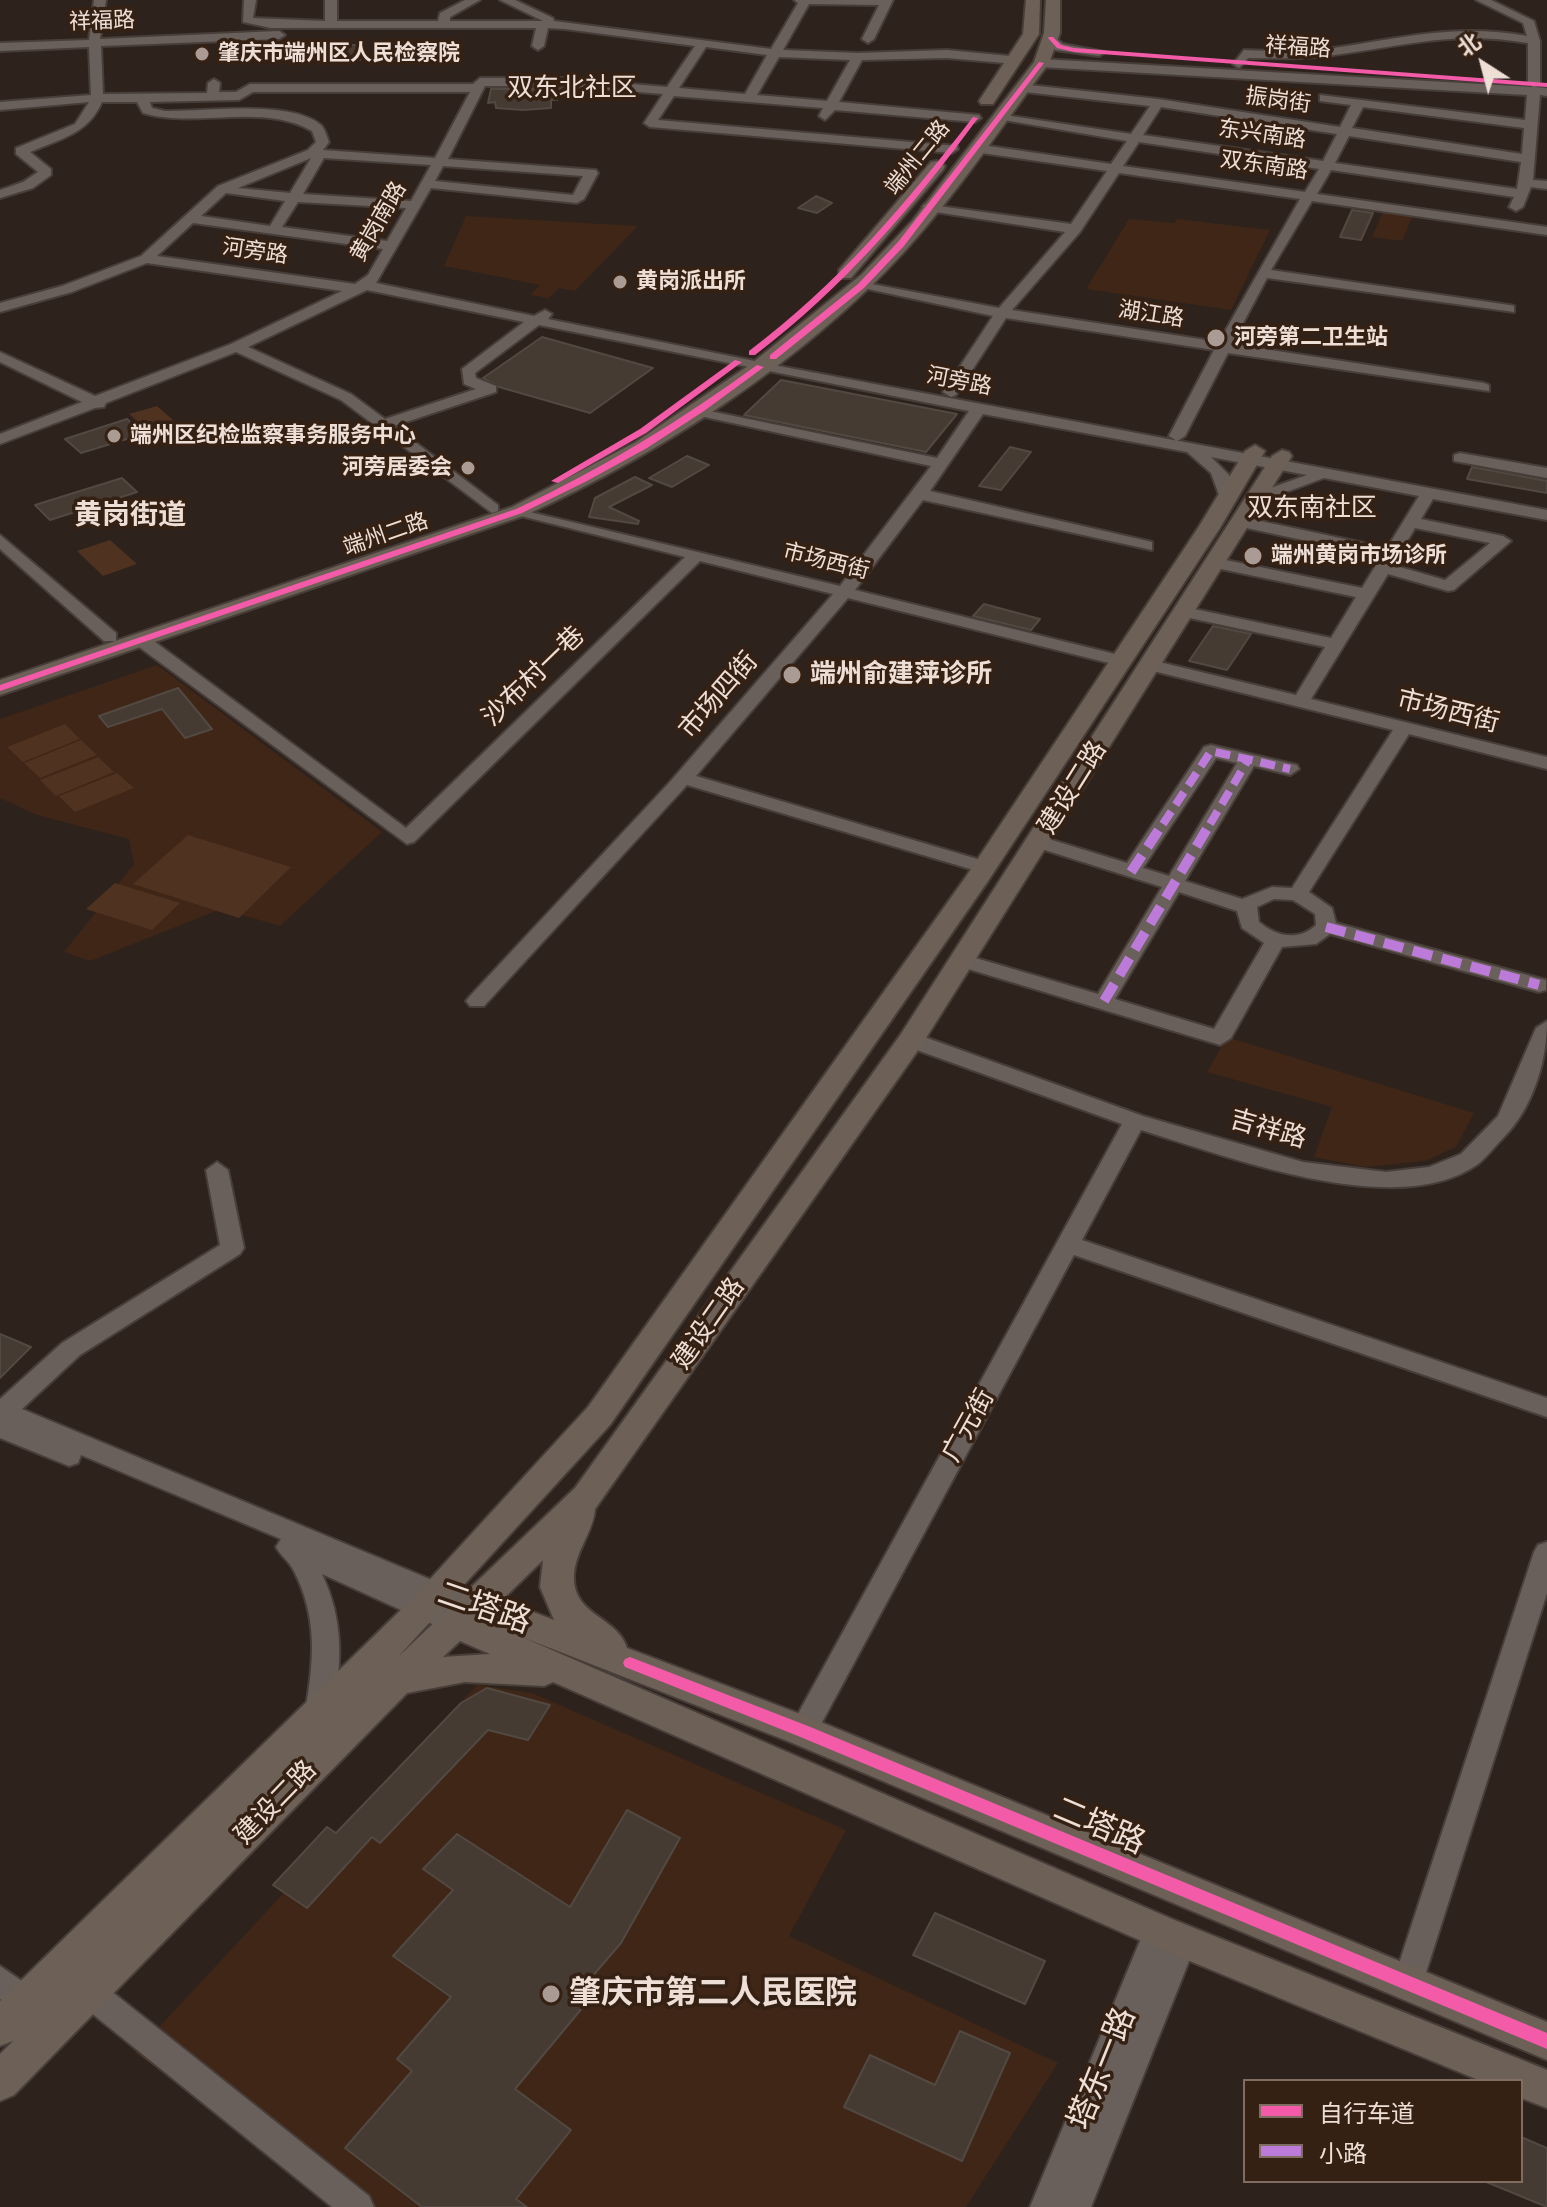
<!DOCTYPE html>
<meta charset="utf-8">
<style>
body{margin:0}
#map{position:relative;width:1547px;height:2207px;overflow:hidden;background:#2d221c;font-family:"Space Grotesk","Noto Sans SC",sans-serif}
canvas{display:block}
.legend{position:absolute;left:1243px;top:2079px;width:280px;height:104px;box-sizing:border-box;background:#352114;border:2px solid #7f6d62;margin:0;padding:10px 14px;list-style:none;font-size:24px;color:#edded6}
.legend li{display:flex;align-items:center;gap:16px;height:40px}
.legend b{width:40px;border:2px solid #7f6d62}
.north{position:absolute;left:1443px;top:24px;width:80px;height:80px;-webkit-text-stroke:6px #352114;paint-order:stroke;rotate:324deg;font-size:22px;font-weight:700;line-height:32px;text-align:center;color:#edded6}
.north::after{content:'';display:block;margin:auto;width:28px;height:36px;background:#edded6;clip-path:polygon(50% 0,100% 100%,50% 72%,0 100%)}
</style>
<div id="map">
<canvas width="1547" height="2207"></canvas>
<ul class="legend">
<li><b style="height:10px;background:#f35aa7"></b>自行车道</li>
<li><b style="height:10px;background:#bd7bd9"></b>小路</li>
</ul>
<div class="north">北</div>
</div>
<script>
const c = document.querySelector('canvas').getContext('2d');
c.lineJoin = 'round';
function paint(path, color) {
  c.fillStyle = color;
  c.fill(path, 'evenodd');
}
function strokePath(path, color, width, dash) {
  c.strokeStyle = color;
  c.lineWidth = width;
  c.lineCap = dash ? 'butt' : 'round';
  c.setLineDash(dash || []);
  c.stroke(path);
}
function drawText(font, color, halo, rows, align = 'center') {
  c.font = font + ' "Space Grotesk","Noto Sans SC",sans-serif';
  c.lineWidth = 7;
  c.setLineDash([]);
  c.textBaseline = 'middle';
  c.strokeStyle = halo;
  c.fillStyle = color;
  for (const [text, x, y, turn = 0] of rows) {
    c.save();
    c.translate(x, y);
    c.rotate((+turn || 0) * Math.PI / 180);
    c.textAlign = isNaN(turn) ? turn : align;
    if (halo) c.strokeText(text, 0, 0);
    c.fillText(text, 0, 0);
    c.restore();
  }
}
paint(new Path2D(`
 M 1384,209 L 1414,213 L 1402,241 L 1372,237 Z
 M 466,216 L 638,226 L 575,291 L 559,288 L 549,298 L 530,295 L 540,285 L 444,266 Z
 M 1129,219 L 1174,223 L 1177,219 L 1270,230 L 1231,310 L 1086,289 Z
 M 157,665 L 382,832 L 280,926 L 221,909 L 90,961 L 64,952 L 134,864 L 129,839 L 37,815 L 0,798 L 0,719 Z
 M 1227,1037 L 1474,1113 L 1456,1147 L 1425,1161 L 1365,1167 L 1314,1157 L 1332,1107 L 1207,1072 Z
 M 477,1685 L 532,1693 L 846,1830 L 789,1936 L 1058,2063 L 966,2207 L 351,2207 L 135,2053 Z`), '#3f2617');
paint(new Path2D(`
 M 157,406 L 181,427 L 153,435 L 129,414 Z
 M 110,540 L 137,564 L 103,576 L 77,551 Z
 M 65,724 L 80,739 L 23,762 L 7,747 Z
 M 81,740 L 97,755 L 40,778 L 24,763 Z
 M 98,757 L 114,772 L 56,796 L 40,780 Z
 M 117,773 L 134,788 L 75,812 L 59,796 Z
 M 188,835 L 291,867 L 239,918 L 133,884 Z
 M 115,883 L 180,903 L 152,930 L 86,909 Z`), '#4f321f');
const building = new Path2D(`
 M 300,45 L 362,45 L 360,60 L 296,61 Z
 M 491,89 L 561,89 L 557,100 L 551,100 L 551,108 L 523,110 L 496,108 L 495,102 L 488,103 Z
 M 816,196 L 832,203 L 817,213 L 798,208 Z
 M 1352,210 L 1373,213 L 1361,240 L 1340,237 Z
 M 542,337 L 653,368 L 590,413 L 499,387 L 483,378 Z
 M 781,380 L 957,414 L 926,452 L 744,415 Z
 M 127,419 L 143,434 L 81,453 L 65,439 Z
 M 1010,447 L 1031,452 L 1001,490 L 979,486 Z
 M 687,456 L 709,465 L 672,487 L 649,478 Z
 M 1472,467 L 1547,481 L 1547,493 L 1467,479 Z
 M 635,477 L 652,485 L 609,507 L 639,521 L 638,524 L 589,517 L 595,498 Z
 M 122,478 L 137,492 L 50,520 L 35,505 Z
 M 984,604 L 1040,619 L 1031,630 L 973,616 Z
 M 1213,626 L 1251,634 L 1227,670 L 1189,661 Z
 M 178,688 L 212,729 L 185,738 L 162,709 L 108,727 L 99,716 Z
 M 0,1334 L 31,1347 L 0,1378 Z
 M 487,1688 L 550,1705 L 528,1740 L 488,1730 L 380,1843 L 372,1837 L 307,1908 L 273,1885 L 327,1827 L 336,1833 L 461,1703 Z
 M 627,1810 L 680,1838 L 621,1943 L 572,2000 L 583,2007 L 515,2089 L 571,2130 L 516,2199 L 527,2207 L 422,2207 L 345,2148 L 412,2071 L 397,2059 L 451,1997 L 393,1956 L 453,1890 L 423,1869 L 457,1834 L 570,1907 Z
 M 935,1913 L 1045,1961 L 1025,2004 L 913,1955 Z
 M 960,2031 L 1010,2053 L 962,2161 L 844,2107 L 870,2055 L 935,2085 Z
 M 1521,2137 L 1547,2148 L 1547,2207 L 1484,2181 L 1521,2181 Z`);
paint(building, '#463b32');
strokePath(building, '#514942', 2);
const minor = new Path2D(`
 M 94,0 L 106,0 L 100,39 L 279,31 L 285,35 L 279,39 L 101,46 L 103,94 L 207,93 L 208,83 L 214,79 L 220,83 L 219,92 L 236,92 L 250,84 L 473,84 L 480,78 L 562,78 L 667,87 L 695,46 L 565,29 L 548,28 L 544,46 L 538,50 L 532,46 L 536,28 L 271,28 L 243,22 L 244,0 L 256,0 L 253,18 L 325,21 L 325,0 L 337,0 L 337,21 L 438,21 L 440,13 L 465,0 L 480,0 L 450,17 L 450,21 L 543,21 L 500,0 L 515,0 L 553,18 L 554,21 L 771,49 L 798,3 L 794,0 L 893,0 L 874,39 L 868,43 L 862,39 L 879,5 L 809,4 L 783,50 L 858,53 L 947,50 L 1020,57 L 1020,63 L 1016,64 L 947,58 L 862,60 L 839,102 L 979,115 L 981,118 L 975,122 L 835,110 L 825,120 L 819,116 L 823,108 L 674,96 L 658,120 L 957,146 L 958,149 L 952,153 L 650,127 L 644,123 L 663,94 L 562,86 L 485,86 L 448,159 L 596,170 L 598,173 L 584,199 L 577,203 L 431,188 L 376,283 L 534,316 L 545,310 L 552,314 L 548,319 L 784,367 L 1547,510 L 1547,520 L 1433,499 L 1421,519 L 1503,536 L 1511,541 L 1454,590 L 1448,591 L 1388,574 L 1311,699 L 1547,757 L 1547,769 L 1409,734 L 1309,892 L 1332,908 L 1336,923 L 1546,980 L 1546,990 L 1539,992 L 1330,934 L 1316,944 L 1282,947 L 1231,1038 L 1220,1045 L 955,965 L 952,960 L 955,955 L 962,954 L 1098,994 L 1162,887 L 1032,846 L 1029,842 L 1039,836 L 1127,863 L 1204,747 L 1211,745 L 1297,765 L 1299,769 L 1290,775 L 1254,766 L 1185,881 L 1242,899 L 1272,887 L 1292,888 L 1393,730 L 1145,669 L 1142,665 L 1151,660 L 1296,695 L 1325,647 L 1185,617 L 1176,612 L 1185,607 L 1331,638 L 1356,597 L 1216,568 L 1208,563 L 1216,558 L 1362,588 L 1381,557 L 1242,527 L 1234,522 L 1242,517 L 1387,548 L 1419,496 L 1324,478 L 1257,503 L 1249,498 L 1251,495 L 1307,475 L 1211,457 L 1229,475 L 1235,495 L 1227,500 L 1219,495 L 1211,473 L 1187,452 L 983,414 L 930,491 L 1152,542 L 1152,550 L 923,500 L 855,590 L 1127,657 L 1127,665 L 1121,666 L 848,598 L 696,776 L 991,863 L 994,867 L 991,871 L 977,871 L 687,785 L 484,1006 L 470,1006 L 466,1001 L 470,996 L 669,783 L 833,594 L 700,561 L 414,842 L 407,844 L 135,644 L 135,636 L 147,636 L 406,828 L 685,557 L 513,514 L 513,508 L 840,586 L 931,466 L 700,416 L 692,411 L 695,408 L 937,458 L 969,411 L 539,325 L 475,373 L 476,378 L 496,386 L 496,392 L 394,426 L 498,505 L 498,511 L 492,513 L 341,400 L 236,352 L 106,403 L 104,407 L 95,408 L 0,444 L 0,434 L 82,402 L 0,362 L 0,352 L 95,396 L 231,344 L 342,291 L 147,263 L 72,292 L 0,312 L 0,303 L 62,286 L 141,256 L 218,186 L 308,150 L 316,142 L 312,131 C 261,102 197,129 143,113 L 137,102 L 102,102 C 88,134 60,139 30,152 L 51,169 L 51,175 L 33,188 L 0,198 L 0,190 L 23,182 L 38,172 L 16,154 L 16,148 L 75,124 L 89,102 L 0,110 L 0,102 L 91,95 L 89,47 L 0,51 L 0,43 L 89,40 ZM 706,47 L 767,55 L 745,94 L 679,88 ZM 779,57 L 850,60 L 827,101 L 757,95 ZM 253,92 L 470,92 L 435,158 L 323,150 L 329,142 C 327,137 325,129 321,125 C 289,99 204,112 165,111 L 152,108 L 150,102 L 239,100 ZM 311,158 L 290,193 L 238,188 ZM 324,158 L 431,165 L 411,201 L 303,194 ZM 443,166 L 583,176 L 573,195 L 435,181 ZM 226,193 L 285,201 L 270,226 L 201,216 ZM 298,202 L 406,208 L 387,241 L 282,227 ZM 193,223 L 383,249 L 368,275 L 355,284 L 157,256 ZM 367,290 L 524,322 L 462,369 L 464,384 L 476,389 L 385,419 L 351,394 L 248,347 ZM 1415,528 L 1490,543 L 1445,580 L 1393,565 ZM 1216,758 L 1237,763 L 1169,876 L 1143,868 ZM 1179,892 L 1237,911 L 1242,928 L 1264,943 L 1214,1029 L 1115,999 ZM 1274,899 L 1293,900 L 1315,914 L 1316,925 C 1298,942 1276,936 1259,922 L 1257,907 Z
 M 1476,0 L 1491,0 L 1534,21 L 1540,41 L 1540,84 L 1535,87 L 1547,88 L 1547,96 L 1540,95 L 1533,180 L 1547,181 L 1547,189 L 1531,187 L 1523,207 L 1516,211 L 1509,207 L 1514,197 L 1331,170 L 1317,194 L 1547,227 L 1547,235 L 1312,201 L 1271,270 L 1509,305 L 1514,306 L 1514,312 L 1267,278 L 1232,344 L 1484,383 L 1489,385 L 1489,391 L 1228,353 L 1185,436 L 1177,441 L 1169,436 L 1214,350 L 1006,318 L 956,395 L 951,397 L 943,392 L 993,316 L 854,286 L 861,282 L 999,308 L 1065,232 L 929,211 L 922,207 L 924,204 L 1071,224 L 1107,171 L 975,152 L 969,148 L 975,144 L 1111,164 L 1127,141 L 992,118 L 998,114 L 1131,134 L 1150,106 L 1016,91 L 1014,88 L 1020,84 L 1158,99 L 1340,127 L 1351,105 L 1320,101 L 1320,95 L 1525,120 L 1527,95 L 1041,67 L 1035,63 L 1041,59 L 1533,87 L 1528,84 L 1528,43 C 1448,29 1394,49 1317,57 C 1294,59 1271,58 1248,58 L 1239,68 L 1233,64 L 1244,50 C 1269,51 1294,52 1318,50 C 1392,41 1451,22 1527,36 L 1523,23 ZM 1161,107 L 1337,134 L 1323,161 L 1143,135 ZM 1363,107 L 1524,128 L 1522,154 L 1352,128 ZM 1349,136 L 1521,162 L 1517,189 L 1335,163 ZM 1139,142 L 1319,169 L 1305,192 L 1123,166 ZM 1119,173 L 1300,199 L 1219,342 L 1012,310 L 1080,232 Z
 M 1051,34 L 1063,44 L 1105,52 L 1099,56 L 1055,50 L 1045,38 Z
 M 1460,453 L 1547,468 L 1547,478 L 1454,461 L 1454,455 Z
 M 0,535 L 116,633 L 116,641 L 104,641 L 0,549 Z
 M 1547,1021 C 1547,1061 1533,1108 1503,1138 C 1495,1146 1487,1157 1478,1164 C 1397,1222 1227,1156 1141,1130 L 1082,1240 L 1547,1398 L 1547,1417 L 1074,1255 L 813,1739 L 803,1743 L 793,1739 L 789,1731 L 793,1723 L 1122,1124 L 903,1045 L 900,1040 L 903,1035 L 919,1035 L 1143,1116 L 1303,1162 L 1386,1172 L 1429,1167 L 1461,1154 L 1498,1116 L 1536,1028 Z
 M 217,1162 L 228,1170 L 244,1248 L 240,1254 L 80,1355 L 22,1409 L 444,1585 L 485,1597 L 489,1605 L 485,1613 L 476,1616 L 445,1607 L 466,1616 L 469,1624 L 466,1632 L 456,1635 L 322,1574 C 344,1621 342,1662 333,1712 L 329,1720 L 319,1724 L 309,1720 L 305,1712 C 314,1662 318,1618 294,1571 C 289,1561 281,1556 276,1547 L 281,1539 L 81,1455 L 78,1463 L 69,1466 L 0,1438 L 0,1399 L 62,1343 L 220,1245 L 206,1170 Z
 M 1547,1542 L 1547,1593 L 1422,1985 L 1418,1995 L 1407,1999 L 1396,1995 L 1392,1985 L 1534,1552 L 1538,1545 Z
 M 1159,1917 L 1170,1921 L 1174,1930 L 1182,1927 L 1193,1931 L 1197,1941 L 1091,2207 L 1030,2207 L 1144,1931 L 1148,1921 Z
 M 0,1966 L 38,1992 L 42,2002 L 38,2012 L 27,2016 L 0,1999 Z
 M 90,1979 L 101,1983 L 369,2196 L 374,2207 L 332,2207 L 79,2003 L 75,1993 L 79,1983 Z`);
const major = new Path2D(`
 M 1026,0 L 1040,0 L 1039,34 L 993,104 L 981,104 L 979,101 L 1023,34 Z
 M 1046,0 L 1060,0 L 1060,33 L 1049,63 C 1002,126 957,194 904,252 C 803,362 661,453 526,515 L 0,695 L 0,680 L 512,507 L 636,442 L 751,364 L 861,275 L 913,220 L 1034,62 L 1044,33 Z
 M 937,161 L 945,166 L 943,170 L 851,278 L 839,278 L 839,270 L 931,162 Z
 M 1255,445 L 1265,451 L 1220,528 L 988,881 L 610,1425 L 398,1657 L 575,1488 L 901,1034 L 1272,456 L 1282,450 L 1289,452 L 1292,456 L 921,1046 L 595,1509 C 594,1530 575,1552 574,1575 C 572,1616 617,1616 627,1648 L 816,1720 L 1547,2022 L 1547,2060 L 790,1742 L 522,1637 L 1172,1919 L 1547,2070 L 1547,2108 L 1521,2098 L 1521,2081 L 1481,2081 L 1146,1943 L 553,1682 L 544,1686 L 465,1682 L 407,1693 L 14,2095 L 0,2101 L 0,2054 L 13,2041 L 0,2046 L 0,2001 L 410,1601 L 588,1407 L 965,878 L 1198,528 L 1245,451 ZM 543,1560 L 540,1587 L 554,1620 L 502,1600 ZM 460,1641 L 490,1654 L 443,1657 Z`);
strokePath(minor, '#483e39', 4);
strokePath(major, '#483e39', 4);
paint(minor, '#69605b');
paint(major, '#6d6057');
strokePath(new Path2D(`
 M 1163,824 L 1211,751 L 1290,769
 M 1210,824 L 1248,760`), '#bd7bd9', 8, [15, 8]);
strokePath(new Path2D(`
 M 1131,872 L 1164,822
 M 1326,927 L 1539,985
 M 1104,1001 L 1211,822`), '#bd7bd9', 10, [20, 10]);
paint(new Path2D(`
 M 1049,37 L 1053,37 L 1061,45 L 1074,48 L 1547,83 L 1547,87 L 1074,52 L 1057,48 L 1048,38 Z
 M 1039,62 L 1044,63 L 904,246 L 864,288 L 776,359 L 770,359 L 770,355 L 858,284 L 898,242 Z
 M 973,117 L 978,118 C 913,207 843,288 755,355 L 749,355 L 749,351 C 838,284 905,205 973,117 Z
 M 735,360 L 742,362 L 646,433 L 558,483 L 551,481 L 640,429 Z
 M 757,365 L 764,367 L 704,411 L 647,448 L 587,481 L 522,513 L 0,691 L 0,685 L 516,509 C 602,469 680,421 757,365 Z
 M 630,1657 L 808,1726 L 1547,2033 L 1547,2049 L 798,1736 L 625,1667 L 623,1663 L 625,1659 Z`), '#f35aa7');
for (const [x, y, r, color] of [
 [202,54,8,"#aa9c95"],
 [620,282,8,"#aa9c95"],
 [1216,338,10,"#aa9c95"],
 [114,436,8,"#aa9c95"],
 [468,468,8,"#aa9c95"],
 [1253,556,10,"#aa9c95"],
 [792,675,10,"#aa9c95"],
 [551,1994,10,"#aa9c95"]
]) {
  const dot = new Path2D();
  dot.arc(x, y, r, 0, 2 * Math.PI);
  c.fillStyle = color;
  c.fill(dot);
  strokePath(dot, '#352114', 3);
}
drawText('22px', '#edded6', '#352114', [
 ["祥福路",102,22,-2],
 ["祥福路",1298,48,4],
 ["振岗街",1278,101,8],
 ["东兴南路",1262,135,8],
 ["端州二路",918,158,-51],
 ["双东南路",1264,166,8],
 ["黄岗南路",379,222,-60],
 ["河旁路",255,252,8],
 ["湖江路",1151,315,9],
 ["河旁路",959,382,11],
 ["端州二路",386,535,-19],
 ["市场西街",826,562,14]
]);
drawText('bold 22px', '#edded6', '#352114', [
 ["肇庆市端州区人民检察院",218,54],
 ["黄岗派出所",636,282],
 ["河旁第二卫生站",1234,338],
 ["端州区纪检监察事务服务中心",130,436],
 ["河旁居委会",452,468,"right"],
 ["端州黄岗市场诊所",1271,556]
], 'left');
drawText('26px', '#edded6', '#352114', [
 ["双东北社区",572,89],
 ["双东南社区",1312,509]
]);
drawText('bold 26px', '#edded6', '#352114', [
 ["端州俞建萍诊所",810,675]
], 'left');
drawText('26px', '#edded6', '#352114', [
 ["沙布村一巷",534,677,-44],
 ["市场四街",719,696,-49],
 ["市场西街",1448,712,14],
 ["建设二路",1073,788,-58],
 ["吉祥路",1268,1130,16],
 ["建设二路",709,1324,-55],
 ["广元街",969,1426,-61],
 ["建设二路",276,1803,-46]
]);
drawText('bold 28px', '#edded6', '#352114', [
 ["黄岗街道",130,516]
]);
drawText('32px', '#edded6', '#352114', [
 ["二塔路",484,1609,19],
 ["二塔路",1099,1827,23],
 ["塔东一路",1103,2069,-68]
]);
drawText('bold 32px', '#edded6', '#352114', [
 ["肇庆市第二人民医院",569,1994]
], 'left');
</script>
